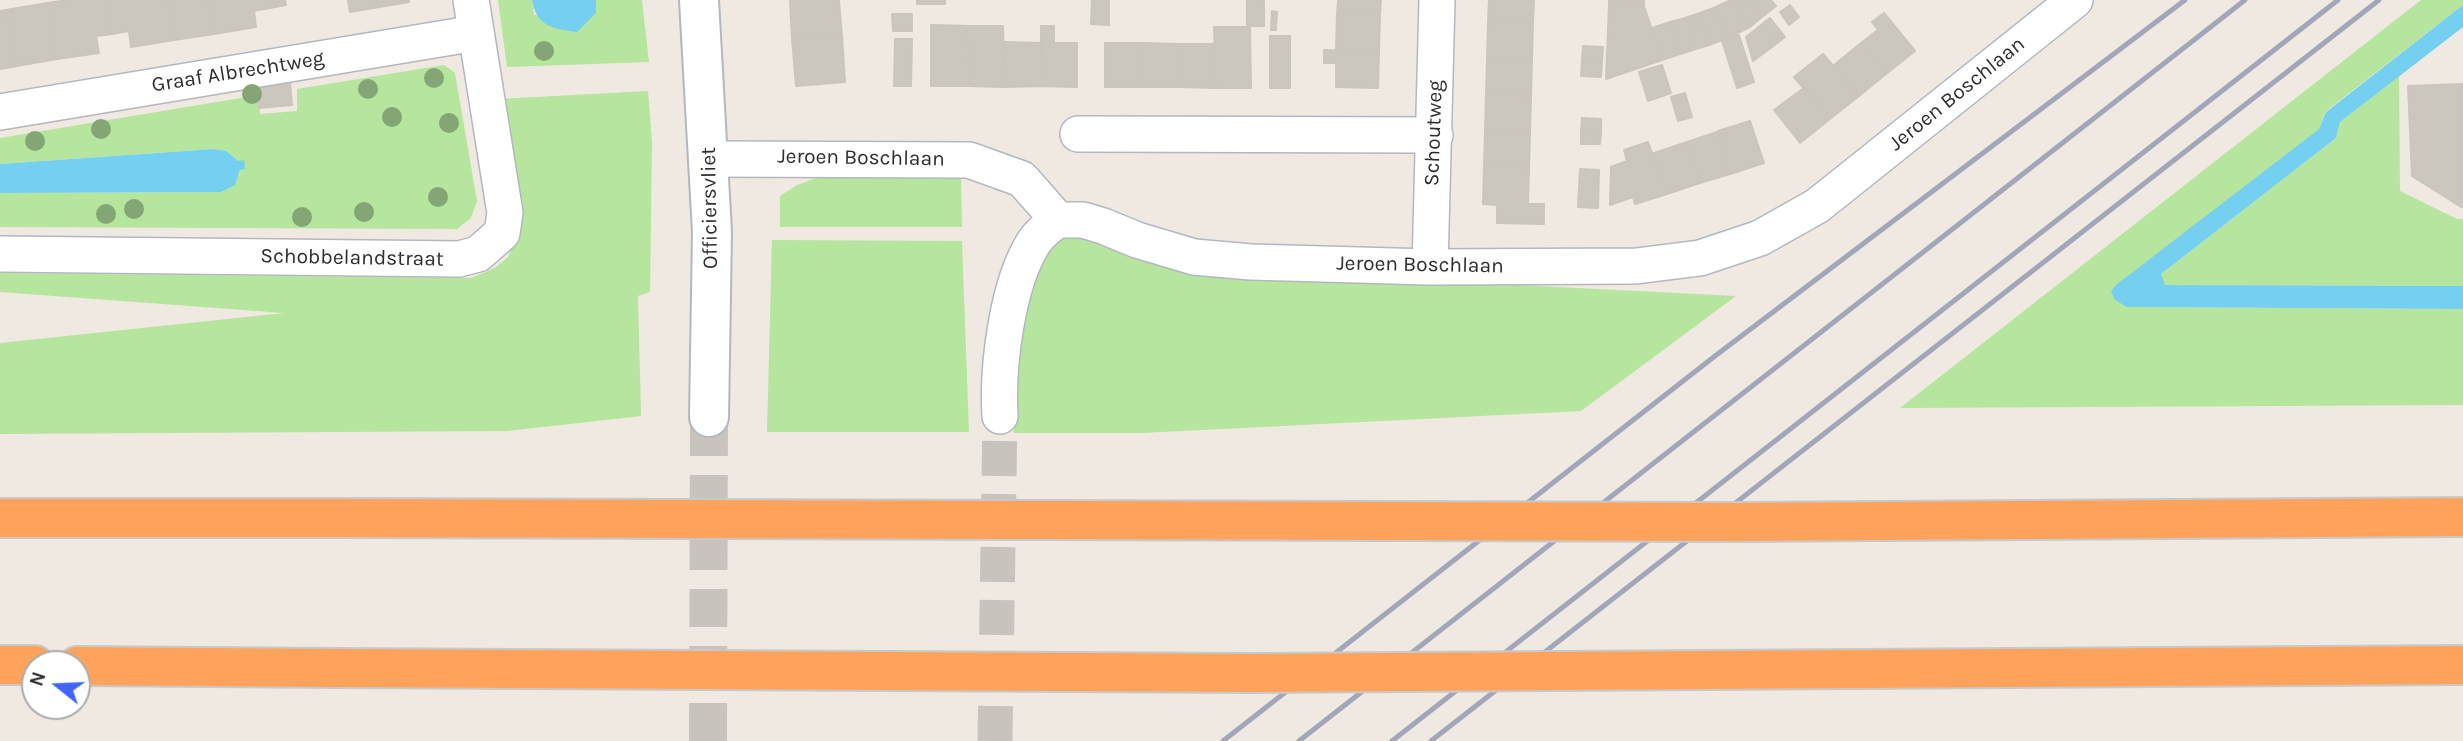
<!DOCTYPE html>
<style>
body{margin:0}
#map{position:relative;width:2463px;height:741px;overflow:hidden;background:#efe9e1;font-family:Karla,sans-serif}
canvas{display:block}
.north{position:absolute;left:21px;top:650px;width:70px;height:70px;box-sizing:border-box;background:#fff;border:2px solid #ababab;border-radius:50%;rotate:288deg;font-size:19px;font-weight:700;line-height:28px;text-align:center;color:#2e2e2e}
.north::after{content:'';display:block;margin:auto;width:24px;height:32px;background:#4264fb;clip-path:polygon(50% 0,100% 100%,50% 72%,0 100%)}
</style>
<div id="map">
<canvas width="2463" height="741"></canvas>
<div class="north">N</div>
</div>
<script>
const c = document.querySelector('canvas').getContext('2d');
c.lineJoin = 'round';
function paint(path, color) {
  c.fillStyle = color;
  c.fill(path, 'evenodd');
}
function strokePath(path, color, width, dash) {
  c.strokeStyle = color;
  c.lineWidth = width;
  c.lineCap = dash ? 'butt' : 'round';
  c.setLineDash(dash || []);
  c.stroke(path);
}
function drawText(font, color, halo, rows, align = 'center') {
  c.font = font + ' Karla,sans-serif';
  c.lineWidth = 6;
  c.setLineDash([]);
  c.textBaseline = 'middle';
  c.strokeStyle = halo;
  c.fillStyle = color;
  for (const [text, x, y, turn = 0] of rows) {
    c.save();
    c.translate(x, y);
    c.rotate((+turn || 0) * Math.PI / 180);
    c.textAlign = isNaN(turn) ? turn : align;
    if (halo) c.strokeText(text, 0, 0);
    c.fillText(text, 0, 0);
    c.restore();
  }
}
paint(new Path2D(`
 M 498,0 L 532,0 L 534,15 L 596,13 L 596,0 L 642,0 L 649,62 L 507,67 Z
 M 2421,0 L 2463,0 L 2463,5 L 2326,111 L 2319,129 L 2111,291 L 2127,307 L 2463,309 L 2463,405 L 1900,408 Z
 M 444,65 L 455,73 L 477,201 L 471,218 L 457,229 L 0,227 L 0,193 L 222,192 L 239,175 L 240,169 L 244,169 L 221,150 L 214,149 L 0,164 L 0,138 L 247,97 L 246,86 L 257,84 L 260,114 L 297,111 L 297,89 Z
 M 2399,76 L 2400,191 L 2457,219 L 2463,219 L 2463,286 L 2164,285 L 2161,274 L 2336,138 L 2340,122 Z
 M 648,91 L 652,143 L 650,292 L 638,296 L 641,416 L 507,431 L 0,434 L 0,343 L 284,313 L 0,292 L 0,273 L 471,278 L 495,268 L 508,257 L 520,228 L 499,99 Z
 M 827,174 L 961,176 L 962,227 L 780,227 L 780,196 L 797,185 Z
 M 1066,231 L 1479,283 L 1736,296 L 1581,411 L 1142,433 L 1014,433 L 1015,329 L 1044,244 Z
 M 772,240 L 962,241 L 969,432 L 767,432 Z`), '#b6e59e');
paint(new Path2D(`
 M 532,0 L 596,0 L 596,13 L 577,32 C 553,29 536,26 532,0 Z
 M 2463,5 L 2463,27 L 2340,122 L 2336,138 L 2161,274 L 2165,285 L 2463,286 L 2463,309 L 2127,307 L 2115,300 L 2111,291 L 2116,285 L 2319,129 L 2326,112 Z
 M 214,149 L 226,151 L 238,161 L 244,160 L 245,169 L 240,170 L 235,185 L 221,192 L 0,193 L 0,164 Z`), '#75cff0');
const building = new Path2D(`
 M 68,0 L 106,0 L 112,34 L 96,36 L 99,53 L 57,59 L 47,3 Z
 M 106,0 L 167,0 L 174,40 L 131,47 L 129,31 L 112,34 Z
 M 167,0 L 208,0 L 214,34 L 174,40 Z
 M 208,0 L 269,0 L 270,8 L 254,11 L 256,27 L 214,34 Z
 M 269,0 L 285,0 L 286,5 L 270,8 Z
 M 348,0 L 409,0 L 409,2 L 350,12 Z
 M 790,0 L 839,0 L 842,36 L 792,39 Z
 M 917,0 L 945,0 L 945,4 L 917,4 Z
 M 1092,0 L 1109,0 L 1109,25 L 1091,24 Z
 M 1247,0 L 1264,0 L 1264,26 L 1247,26 Z
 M 1338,0 L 1381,0 L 1380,15 L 1337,14 Z
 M 1489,0 L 1534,0 L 1533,23 L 1488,22 Z
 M 1609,0 L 1644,0 L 1644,6 L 1609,5 Z
 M 1749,0 L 1771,0 L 1776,6 L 1762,17 Z
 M 1749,0 L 1762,17 L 1750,27 L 1729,1 Z
 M 1729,1 L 1750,27 L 1725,39 L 1716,7 Z
 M 47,3 L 57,59 L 17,66 L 6,10 Z
 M 1609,5 L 1644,6 L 1662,60 L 1606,79 Z
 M 1790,5 L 1799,17 L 1789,25 L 1780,12 Z
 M 1716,7 L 1725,39 L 1709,45 L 1700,13 Z
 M 6,10 L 17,66 L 0,69 L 0,11 Z
 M 1272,11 L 1277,12 L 1276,30 L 1271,30 Z
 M 1700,13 L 1709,45 L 1696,49 L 1685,18 Z
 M 1884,13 L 1915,51 L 1886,74 L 1861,43 L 1878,30 L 1872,22 Z
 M 892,14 L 912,14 L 912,31 L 893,31 Z
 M 1337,14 L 1380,15 L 1379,51 L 1336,50 Z
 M 1685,18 L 1696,49 L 1680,54 L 1670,22 Z
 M 1770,18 L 1785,37 L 1776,44 L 1761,25 Z
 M 1488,22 L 1533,23 L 1532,60 L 1487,59 Z
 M 1670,22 L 1680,54 L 1662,60 L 1652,28 Z
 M 931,25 L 968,26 L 969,86 L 931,86 Z
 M 1761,25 L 1776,44 L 1753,61 L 1746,37 Z
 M 968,26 L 1003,26 L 1005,87 L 969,86 Z
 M 1041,26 L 1054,26 L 1054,43 L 1077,43 L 1077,87 L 1041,86 Z
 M 1214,27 L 1250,27 L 1251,88 L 1216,88 Z
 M 1739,35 L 1754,82 L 1737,88 L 1722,41 Z
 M 842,36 L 845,82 L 796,86 L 792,39 Z
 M 1270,36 L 1290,36 L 1290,48 L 1270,48 Z
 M 895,39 L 912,39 L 911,86 L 894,86 Z
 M 1005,42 L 1042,43 L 1041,86 L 1005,87 Z
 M 1105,43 L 1143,43 L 1143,87 L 1105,87 Z
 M 1143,43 L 1179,44 L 1179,87 L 1143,87 Z
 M 1861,43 L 1886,74 L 1859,96 L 1834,65 Z
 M 1179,44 L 1216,44 L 1216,88 L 1179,87 Z
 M 1583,46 L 1603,47 L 1602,62 L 1582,61 Z
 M 1270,48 L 1290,48 L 1290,88 L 1270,88 Z
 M 1324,50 L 1379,51 L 1378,88 L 1336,87 L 1336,63 L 1324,63 Z
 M 1823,54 L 1859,96 L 1830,119 L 1794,77 Z
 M 1487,59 L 1532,60 L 1531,96 L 1486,94 Z
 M 1582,61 L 1602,62 L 1601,77 L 1581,76 Z
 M 1662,65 L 1671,93 L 1648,101 L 1639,72 Z
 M 290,82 L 292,105 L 259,108 L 257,84 Z
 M 2463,84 L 2463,206 L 2461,207 L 2412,176 L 2408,86 Z
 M 1805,87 L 1830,119 L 1800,143 L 1774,110 Z
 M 1685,93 L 1692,117 L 1678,121 L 1671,97 Z
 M 1486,94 L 1531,96 L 1530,132 L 1485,131 Z
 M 1582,118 L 1601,119 L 1601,133 L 1581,132 Z
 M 1750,121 L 1764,163 L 1730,174 L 1718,131 Z
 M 1485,131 L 1530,132 L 1529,168 L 1484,167 Z
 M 1581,132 L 1601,133 L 1600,144 L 1581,144 Z
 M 1717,132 L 1730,174 L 1700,183 L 1687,142 Z
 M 1648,142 L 1667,194 L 1635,204 L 1633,197 L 1610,205 L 1611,167 L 1627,161 L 1624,150 Z
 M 1687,142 L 1700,183 L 1667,194 L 1654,153 Z
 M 1484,167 L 1529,168 L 1528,204 L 1544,204 L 1544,224 L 1497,223 L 1497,205 L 1483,204 Z
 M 1580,169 L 1599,170 L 1598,208 L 1578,207 Z`);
paint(building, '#cbc7bf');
strokePath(building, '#cbc5ba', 2);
strokePath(new Path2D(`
 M 995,741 L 1000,416`), '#c8c4bd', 35, [35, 18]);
strokePath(new Path2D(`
 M 708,741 L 709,417`), '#c8c4bd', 38, [38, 19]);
const street = new Path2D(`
 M 0,112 L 476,33
 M 1078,134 L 1435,135
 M 710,159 L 969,160 L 1022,179 L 1058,220 L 1083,220 L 1103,226 L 1137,240 L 1194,257 L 1251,262 L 1430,267 L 1636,266 L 1700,258 L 1760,238 L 1817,206 L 2075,0
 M 0,254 L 459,259 L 478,254 L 502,233 L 505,213 L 471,0
 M 1430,267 L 1437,0
 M 1000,416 C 997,367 1007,284 1034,242 C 1040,233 1049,226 1058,220`);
const secondary = new Path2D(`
 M 699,0 L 712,232 L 709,417`);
const highway = new Path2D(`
 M 0,518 L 338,518
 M 0,665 L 35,665
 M 77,666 L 338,668`);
strokePath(street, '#b4b7c1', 38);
strokePath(secondary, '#b4b7c1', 42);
strokePath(highway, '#c9c9c9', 42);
strokePath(street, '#fff', 35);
strokePath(secondary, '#fff', 38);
strokePath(highway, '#ffa35c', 38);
strokePath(new Path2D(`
 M 1223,741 L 1715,356 L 2185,0
 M 1299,741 L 2245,0
 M 1392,741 L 2338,0
 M 1431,741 L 2379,0`), '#a3a6b8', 5);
const highwayBridge = new Path2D(`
 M 338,518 L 1738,522 L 2463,517
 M 338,668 L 1252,673 L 2463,665`);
strokePath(highwayBridge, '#c9c9c9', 42, []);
strokePath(highwayBridge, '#ffa35c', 38);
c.fillStyle = '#84a574';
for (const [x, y] of [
 [544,51],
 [434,78],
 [368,89],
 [252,94],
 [392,117],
 [449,123],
 [101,129],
 [35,141],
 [438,197],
 [134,209],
 [364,212],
 [106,214],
 [302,217]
]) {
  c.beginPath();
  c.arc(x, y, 10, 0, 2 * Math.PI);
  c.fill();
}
drawText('21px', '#2e2e2e', '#fff', [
 ["Graaf Albrechtweg",238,72,-9],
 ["Jeroen Boschlaan",1957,94,-39],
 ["Schoutweg",1434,133,-88],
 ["Jeroen Boschlaan",861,158,1],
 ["Officiersvliet",710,208,-91],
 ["Schobbelandstraat",352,258,1],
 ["Jeroen Boschlaan",1420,265,1]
]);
</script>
